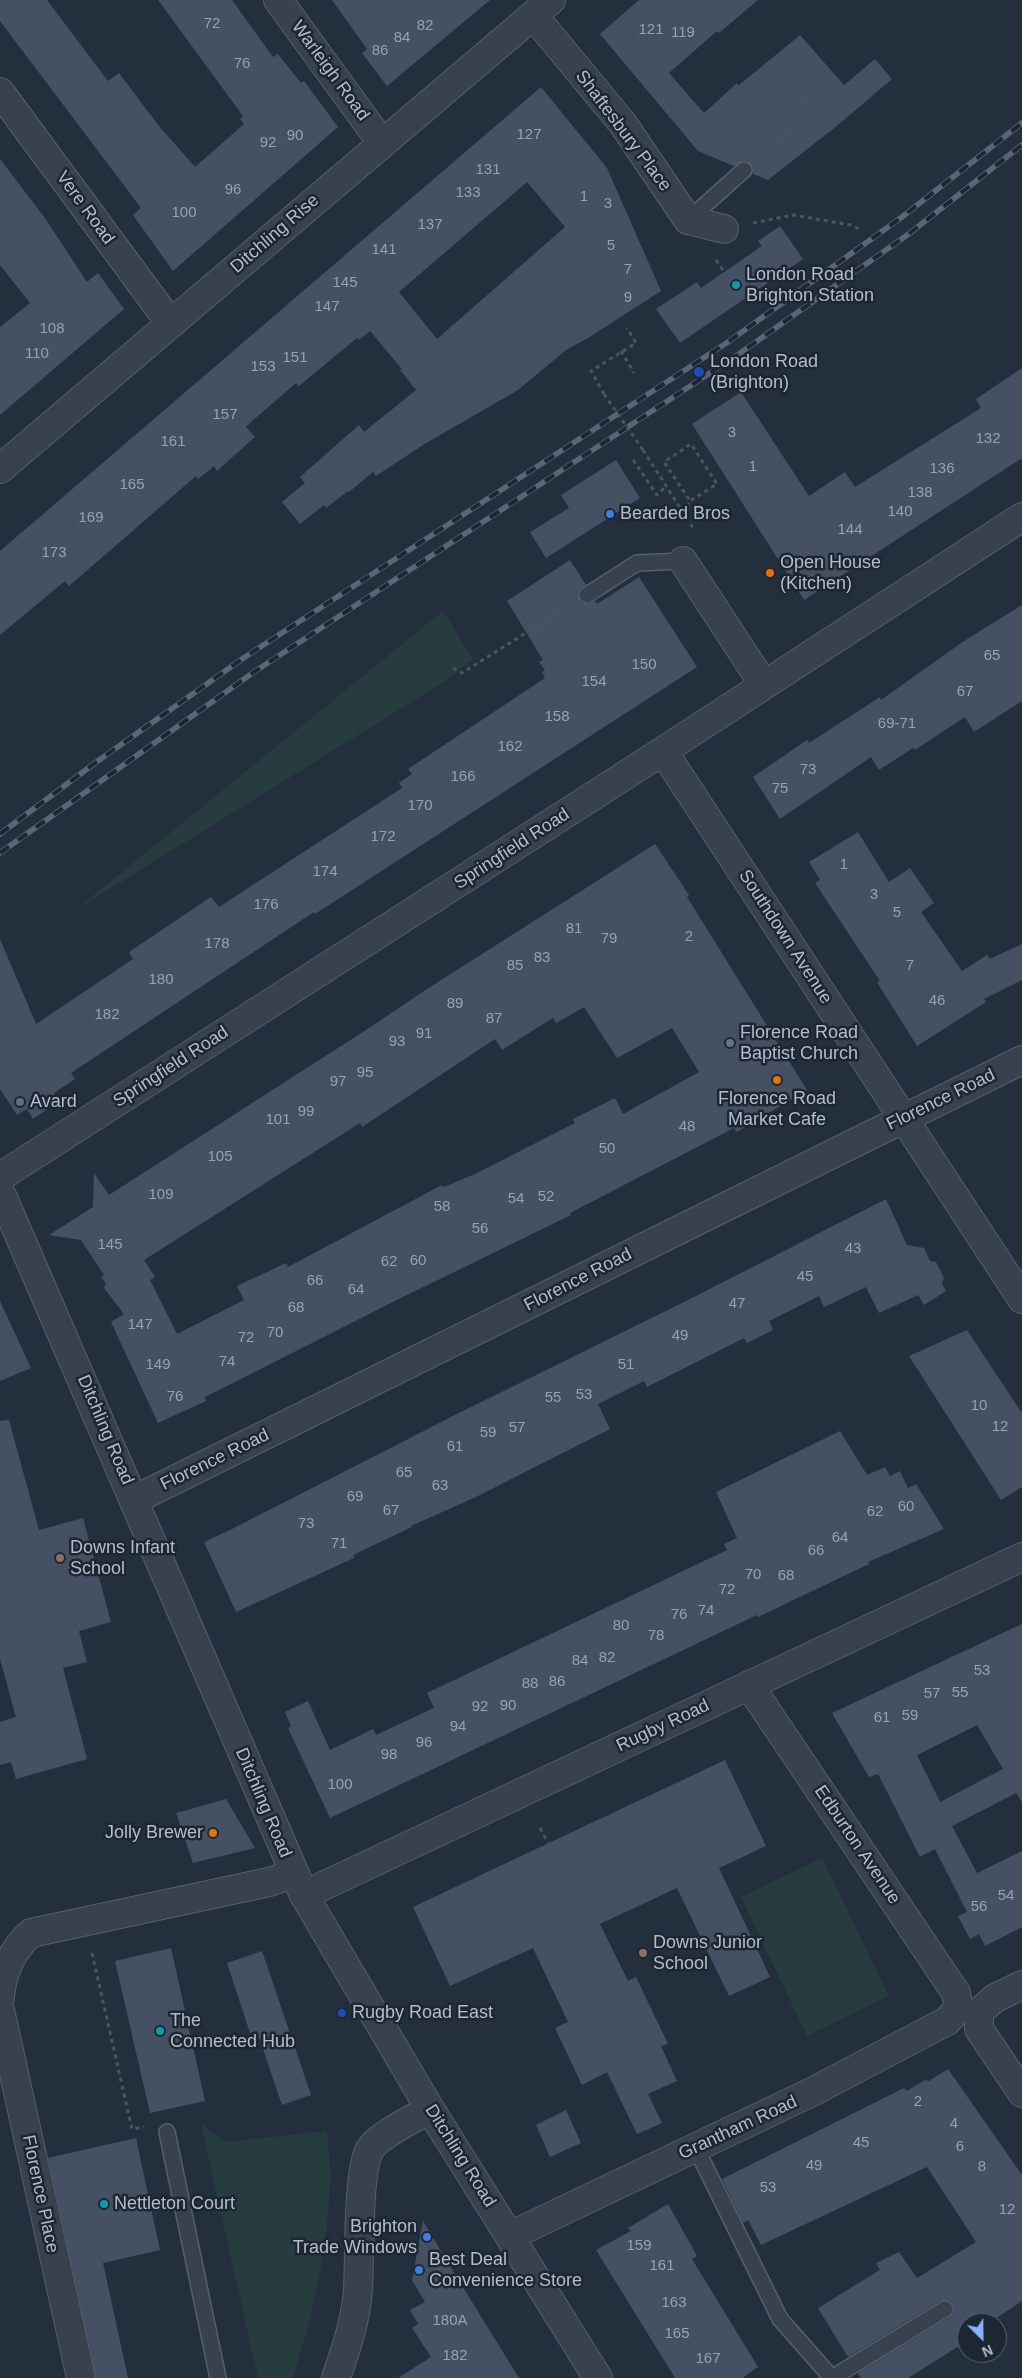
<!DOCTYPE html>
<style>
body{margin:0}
#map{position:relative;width:1022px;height:2378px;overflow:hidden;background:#242f3e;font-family:Arial,sans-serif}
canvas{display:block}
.north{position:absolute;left:957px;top:2313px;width:50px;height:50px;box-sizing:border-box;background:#1d2633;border:1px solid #59626f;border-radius:50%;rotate:157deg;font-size:14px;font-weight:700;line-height:20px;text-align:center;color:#b4bcc9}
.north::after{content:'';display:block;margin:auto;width:18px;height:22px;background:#8ab4f8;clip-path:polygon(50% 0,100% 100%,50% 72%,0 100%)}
</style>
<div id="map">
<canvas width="1022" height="2378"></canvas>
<div class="north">N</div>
</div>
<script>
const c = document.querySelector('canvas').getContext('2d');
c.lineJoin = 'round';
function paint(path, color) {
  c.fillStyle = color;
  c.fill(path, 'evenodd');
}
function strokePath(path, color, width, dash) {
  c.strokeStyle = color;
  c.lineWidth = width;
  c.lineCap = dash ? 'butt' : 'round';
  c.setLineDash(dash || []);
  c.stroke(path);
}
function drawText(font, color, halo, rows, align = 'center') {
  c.font = font + ' Arial,sans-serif';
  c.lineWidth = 5;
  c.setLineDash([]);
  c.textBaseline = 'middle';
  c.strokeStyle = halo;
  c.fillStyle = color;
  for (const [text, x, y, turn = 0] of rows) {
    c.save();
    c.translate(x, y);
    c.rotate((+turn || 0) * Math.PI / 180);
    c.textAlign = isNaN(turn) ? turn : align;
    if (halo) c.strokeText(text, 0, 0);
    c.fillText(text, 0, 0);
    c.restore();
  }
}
paint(new Path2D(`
 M 443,611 L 473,659 L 447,680 L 74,911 Z
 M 822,1858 L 889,1996 L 807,2036 L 741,1897 Z
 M 201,2124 L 226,2142 L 327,2131 C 328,2146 330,2162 330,2177 C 329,2245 313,2314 293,2378 L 258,2378 Z`), '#263c3f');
paint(new Path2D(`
 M 0,0 L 47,0 L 108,81 L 119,73 L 159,126 L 195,167 L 244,124 L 240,119 L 243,116 L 158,0 L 232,0 L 273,57 L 278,54 L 301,83 L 304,81 L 338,127 L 173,271 L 133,215 L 141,208 L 0,21 Z
 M 332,0 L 490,0 L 387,86 L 362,53 L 367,49 Z
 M 639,0 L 758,0 L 719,33 L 717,31 L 669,73 L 704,113 L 737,83 L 738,86 L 800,35 L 844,85 L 875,59 L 892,79 L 838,125 L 768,180 L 753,174 L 753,168 L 747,161 L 742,161 L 734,166 L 698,151 L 600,34 Z
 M 541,87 L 607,168 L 661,291 L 588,338 L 566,350 L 518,390 L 423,445 L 376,476 L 373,472 L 349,492 L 348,491 L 326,508 L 324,505 L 300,524 L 282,502 L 305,483 L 300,477 L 359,425 L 364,432 L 416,390 L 400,370 L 402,369 L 370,331 L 359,340 L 357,338 L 299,386 L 296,383 L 251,422 L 246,427 L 255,437 L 217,471 L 214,466 L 198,479 L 196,476 L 69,586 L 65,581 L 0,635 L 0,551 ZM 527,182 L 565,227 L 437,339 L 399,292 Z
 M 0,159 L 45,218 L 87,282 L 98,273 L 124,309 L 0,415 L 0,327 L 30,303 L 0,265 Z
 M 780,226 L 803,259 L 680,343 L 656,309 L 697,282 L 701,288 L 762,246 L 758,241 Z
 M 1022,368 L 1022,458 L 804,600 L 692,424 L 741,392 L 809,496 L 845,472 L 855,487 L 981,408 L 976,399 Z
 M 616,460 L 640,498 L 546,558 L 530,532 L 569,508 L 561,495 Z
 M 570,560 L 586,585 L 579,590 L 578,595 L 583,603 L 588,604 L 596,601 L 597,604 L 639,577 L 697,667 L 315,914 L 314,912 L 71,1073 L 75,1079 L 54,1093 L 59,1101 L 33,1119 L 27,1109 L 17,1115 L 0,1089 L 0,939 L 36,1024 L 133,959 L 129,952 L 211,897 L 219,907 L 402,788 L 399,783 L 412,774 L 408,769 L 545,678 L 542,672 L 545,670 L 539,662 L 543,660 L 507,601 Z
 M 1022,605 L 1022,701 L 974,732 L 965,717 L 915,750 L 913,748 L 879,770 L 871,757 L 780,819 L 753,777 L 807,740 L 809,743 L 880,697 L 881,700 L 961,643 Z
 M 858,832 L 889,882 L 910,868 L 934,903 L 921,912 L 962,971 L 987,955 L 990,959 L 1022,944 L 1022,980 L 984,999 L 986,1002 L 917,1046 L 877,982 L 880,981 L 815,883 L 820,880 L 809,862 Z
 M 655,844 L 689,895 L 687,897 L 807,1090 L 737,1132 L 734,1128 L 570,1213 L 571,1215 L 401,1298 L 205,1397 L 206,1401 L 158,1423 L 111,1322 L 124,1314 L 104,1288 L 106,1284 L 101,1277 L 104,1275 L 81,1240 L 49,1235 L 93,1207 L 94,1173 L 109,1195 L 369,1028 L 427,989 ZM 584,1007 L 617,1058 L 672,1028 L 699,1072 L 623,1114 L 615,1098 L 573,1119 L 575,1123 L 477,1173 L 444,1187 L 442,1185 L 288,1267 L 286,1263 L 237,1286 L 244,1300 L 177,1334 L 150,1280 L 155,1277 L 144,1260 L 360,1123 L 362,1127 L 495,1039 L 502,1050 L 553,1018 L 556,1023 Z
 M 886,1199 L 907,1245 L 924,1248 L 930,1261 L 936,1262 L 944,1278 L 942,1284 L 946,1291 L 924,1305 L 918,1295 L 879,1313 L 866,1287 L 824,1307 L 819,1296 L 769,1321 L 773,1330 L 747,1343 L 744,1338 L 647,1387 L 644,1381 L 598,1404 L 610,1429 L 478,1496 L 411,1526 L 412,1527 L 353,1555 L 354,1558 L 236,1612 L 204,1542 L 232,1529 L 455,1415 L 690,1299 Z
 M 0,1301 L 31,1368 L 0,1381 Z
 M 967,1330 L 1022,1413 L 1022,1487 L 1001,1500 L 909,1356 Z
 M 9,1420 L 39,1530 L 83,1518 L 111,1622 L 79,1631 L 87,1662 L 63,1668 L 87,1759 L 16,1779 L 11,1762 L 0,1765 L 0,1722 L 16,1717 L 0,1659 L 0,1421 Z
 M 840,1431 L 867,1475 L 885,1467 L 890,1476 L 900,1471 L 908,1488 L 916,1484 L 944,1529 L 868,1562 L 869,1564 L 783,1605 L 758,1617 L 757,1615 L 330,1818 L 288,1728 L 291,1726 L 285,1712 L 308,1701 L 330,1750 L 373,1729 L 376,1735 L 434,1708 L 427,1693 L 727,1550 L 724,1544 L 737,1538 L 716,1492 Z
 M 1022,1624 L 1022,1802 L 1016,1793 L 952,1826 L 977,1873 L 1022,1851 L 1022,1927 L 985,1946 L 979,1934 L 970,1939 L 958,1916 L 967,1912 L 935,1849 L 920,1857 L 878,1774 L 869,1777 L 832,1713 ZM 977,1725 L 1003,1769 L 940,1802 L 917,1755 Z
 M 725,1760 L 766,1846 L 719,1868 L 770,1977 L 729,1996 L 677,1888 L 600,1924 L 628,1981 L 636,1977 L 668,2044 L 661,2046 L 677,2081 L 648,2094 L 662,2123 L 637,2134 L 607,2072 L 582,2085 L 555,2028 L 568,2022 L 533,1948 L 450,1986 L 413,1907 Z
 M 226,1799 L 255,1848 L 193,1863 L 176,1813 Z
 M 171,1948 L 205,2101 L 150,2113 L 115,1961 Z
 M 262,1951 L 311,2095 L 282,2105 L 257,2031 L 250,2033 L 227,1963 Z
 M 948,2069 L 1022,2175 L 1022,2301 L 989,2323 L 967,2323 L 967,2341 L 908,2378 L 861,2378 L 858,2373 L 950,2317 L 954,2309 L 953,2304 L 945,2300 L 940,2301 L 848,2357 L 818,2308 L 880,2270 L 876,2263 L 899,2252 L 917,2278 L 976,2242 L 927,2167 L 761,2245 L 748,2220 L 743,2223 L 722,2179 L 904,2088 L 907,2091 L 925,2080 L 929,2081 Z
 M 566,2110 L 581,2143 L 550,2157 L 536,2125 Z
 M 136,2138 L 160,2250 L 103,2263 L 128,2378 L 96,2378 L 48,2158 Z
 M 668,2204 L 697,2256 L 692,2259 L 758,2367 L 742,2378 L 675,2378 L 596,2250 L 631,2231 L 628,2228 Z
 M 423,2221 L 453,2271 L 519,2378 L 398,2378 L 431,2357 L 412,2328 L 418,2324 L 410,2310 L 425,2302 L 412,2280 Z`), '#455162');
const service = new Path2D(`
 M 688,220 L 744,170
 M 587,595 L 637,563 L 683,561
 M 167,2132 L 218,2378
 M 696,2148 L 780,2319 L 832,2378 L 945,2309`);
const minor = new Path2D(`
 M 278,0 L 382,143
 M 533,15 L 623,124 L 688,220 L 724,229
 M 0,92 L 171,324
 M 0,469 L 551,0
 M 683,561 L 764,685
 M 663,751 L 1022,1299
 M 0,1177 L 663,751 L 1022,517
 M 134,1500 L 1022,1060
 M 304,1895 L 1022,1557
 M 1022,1985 L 995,1998 L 979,2012 L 979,2029 L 1022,2093
 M 0,1997 C 2,1972 13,1949 31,1933 L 269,1882 L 294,1874
 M 0,2010 L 81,2378
 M 510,2236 L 812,2092 L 947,2021 L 959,2008 L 956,1993 L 749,1685`);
const tertiary = new Path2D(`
 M 0,1191 L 304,1895 L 430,2109 L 598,2378
 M 336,2378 C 346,2349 356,2320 358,2289 C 360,2258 357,2173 370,2149 C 380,2134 414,2119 430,2109`);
strokePath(service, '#565f6c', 18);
strokePath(minor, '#565f6c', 30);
strokePath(tertiary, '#565f6c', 30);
strokePath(new Path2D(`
 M 780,140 L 812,113 L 796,94
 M 753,223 L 793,215 L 851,225 L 861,230
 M 716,260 L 724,272
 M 621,351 L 634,373
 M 604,394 L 591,371 L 636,343 L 627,328
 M 643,450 L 695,531
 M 633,460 L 657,495 L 666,486
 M 683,513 L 686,510 L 690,501 L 664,462 L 691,444 L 717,484 L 690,501
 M 453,668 L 462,673 L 567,607
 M 540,1828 L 548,1843
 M 92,1953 L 132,2129 L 144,2127`), '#44595c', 3, [4, 4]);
strokePath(service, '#38414e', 15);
strokePath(minor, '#38414e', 28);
strokePath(tertiary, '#38414e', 28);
const rail = new Path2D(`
 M 0,834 L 95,763 L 245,657 L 728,342 L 902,217 L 1022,123
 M 0,853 L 254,672 L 736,356 L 910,233 L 1022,145`);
strokePath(rail, '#5a6575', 5.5);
strokePath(rail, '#1d2633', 4, [11]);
strokePath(new Path2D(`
 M 604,394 L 643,450`), '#44595c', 3, [4, 4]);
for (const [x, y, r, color] of [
 [736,285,5,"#0f9aa8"],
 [699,372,6,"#1a4fb4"],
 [610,514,5,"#3f7fe0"],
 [770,573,5,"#e8710a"],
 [730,1043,5,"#6b7280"],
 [777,1080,5,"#e8710a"],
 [20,1102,5,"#5c6f8a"],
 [60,1558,5,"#8d6e63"],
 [213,1833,5,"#e8710a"],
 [643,1953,5,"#8d6e63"],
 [342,2013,5,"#1a4fb4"],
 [160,2031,5,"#0f9aa8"],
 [104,2204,5,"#0f9aa8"],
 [427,2237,5,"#3f7fe0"],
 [419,2270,5,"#3f7fe0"]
]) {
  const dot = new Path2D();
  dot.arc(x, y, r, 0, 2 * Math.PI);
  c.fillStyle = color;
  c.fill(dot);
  strokePath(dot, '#1d2633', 2);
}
drawText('15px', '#98a1af', null, [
 ["72",212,24],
 ["82",425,26],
 ["121",651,30],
 ["119",683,33],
 ["84",402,38],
 ["86",380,51],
 ["76",242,64],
 ["127",529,135],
 ["90",295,136],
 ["92",268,143],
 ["131",488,170],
 ["96",233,190],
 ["133",468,193],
 ["1",584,197],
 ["3",608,204],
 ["100",184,213],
 ["137",430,225],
 ["5",611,246],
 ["141",384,250],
 ["7",628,270],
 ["145",345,283],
 ["9",628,298],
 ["147",327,307],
 ["108",52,329],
 ["110",37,354],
 ["151",295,358],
 ["153",263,367],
 ["157",225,415],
 ["3",732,433],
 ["132",988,439],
 ["161",173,442],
 ["1",753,467],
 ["136",942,469],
 ["165",132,485],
 ["138",920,493],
 ["140",900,512],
 ["169",91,518],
 ["144",850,530],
 ["173",54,553],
 ["65",992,656],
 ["150",644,665],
 ["154",594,682],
 ["67",965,692],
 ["158",557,717],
 ["69-71",897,724],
 ["162",510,747],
 ["73",808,770],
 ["166",463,777],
 ["75",780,789],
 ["170",420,806],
 ["172",383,837],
 ["1",844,865],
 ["174",325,872],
 ["3",874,895],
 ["176",266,905],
 ["5",897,913],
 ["81",574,929],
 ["2",689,937],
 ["79",609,939],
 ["178",217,944],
 ["83",542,958],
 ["85",515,966],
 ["7",910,966],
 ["180",161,980],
 ["46",937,1001],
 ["89",455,1004],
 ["182",107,1015],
 ["87",494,1019],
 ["91",424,1034],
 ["93",397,1042],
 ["95",365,1073],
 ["97",338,1082],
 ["99",306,1112],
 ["101",278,1120],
 ["48",687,1127],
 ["50",607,1149],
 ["105",220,1157],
 ["109",161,1195],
 ["52",546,1197],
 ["54",516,1199],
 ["58",442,1207],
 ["56",480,1229],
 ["145",110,1245],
 ["43",853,1249],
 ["60",418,1261],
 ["62",389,1262],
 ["45",805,1277],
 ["66",315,1281],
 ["64",356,1290],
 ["47",737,1304],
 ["68",296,1308],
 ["147",140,1325],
 ["70",275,1333],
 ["49",680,1336],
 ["72",246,1338],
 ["74",227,1362],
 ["149",158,1365],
 ["51",626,1365],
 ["53",584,1395],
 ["76",175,1397],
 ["55",553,1398],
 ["10",979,1406],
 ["12",1000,1427],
 ["57",517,1428],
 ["59",488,1433],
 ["61",455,1447],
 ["65",404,1473],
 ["63",440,1486],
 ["69",355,1497],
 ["60",906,1507],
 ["67",391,1511],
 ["62",875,1512],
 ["73",306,1524],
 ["64",840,1538],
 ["71",339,1544],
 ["66",816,1551],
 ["70",753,1575],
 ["68",786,1576],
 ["72",727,1590],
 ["74",706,1611],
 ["76",679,1615],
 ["80",621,1626],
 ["78",656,1636],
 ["82",607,1658],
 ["84",580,1661],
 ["53",982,1671],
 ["86",557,1682],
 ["88",530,1684],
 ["55",960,1693],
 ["57",932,1694],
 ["90",508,1706],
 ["92",480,1707],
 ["59",910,1716],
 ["61",882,1718],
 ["94",458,1727],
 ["96",424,1743],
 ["98",389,1755],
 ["100",340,1785],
 ["54",1006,1896],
 ["56",979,1907],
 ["2",918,2102],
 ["4",954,2124],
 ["45",861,2143],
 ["6",960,2147],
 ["49",814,2166],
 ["8",982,2167],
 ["53",768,2188],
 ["12",1007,2210],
 ["159",639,2246],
 ["161",662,2266],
 ["163",674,2303],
 ["180A",450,2321],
 ["165",677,2334],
 ["182",455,2356],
 ["167",708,2359]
]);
drawText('18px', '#b4bcc9', '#1d2633', [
 ["Warleigh Road",330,71,54],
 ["Shaftesbury Place",623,131,53],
 ["Vere Road",85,208,54],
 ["Ditchling Rise",275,234,-41],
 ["Springfield Road",512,849,-33],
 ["Southdown Avenue",785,937,57],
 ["Springfield Road",171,1067,-33],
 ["Florence Road",941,1100,-26],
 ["Florence Road",578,1280,-27],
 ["Ditchling Road",105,1430,67],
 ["Florence Road",215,1460,-26],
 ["Rugby Road",663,1726,-25],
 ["Ditchling Road",263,1803,67],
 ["Edburton Avenue",857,1845,56],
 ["Grantham Road",738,2128,-25],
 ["Ditchling Road",460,2156,58],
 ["Florence Place",40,2194,78]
]);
drawText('18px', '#b4bcc9', '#1d2633', [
 ["London Road",746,275],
 ["Brighton Station",746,296],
 ["London Road",710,362],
 ["(Brighton)",710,383],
 ["Bearded Bros",620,514],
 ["Open House",780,563],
 ["(Kitchen)",780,584],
 ["Florence Road",740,1033],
 ["Baptist Church",740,1054],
 ["Florence Road",777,1099,"center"],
 ["Market Cafe",777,1120,"center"],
 ["Avard",30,1102],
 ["Downs Infant",70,1548],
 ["School",70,1569],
 ["Jolly Brewer",203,1833,"right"],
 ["Downs Junior",653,1943],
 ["School",653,1964],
 ["Rugby Road East",352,2013],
 ["The",170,2021],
 ["Connected Hub",170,2042],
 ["Nettleton Court",114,2204],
 ["Brighton",417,2227,"right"],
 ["Trade Windows",417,2248,"right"],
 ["Best Deal",429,2260],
 ["Convenience Store",429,2281]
], 'left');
</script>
